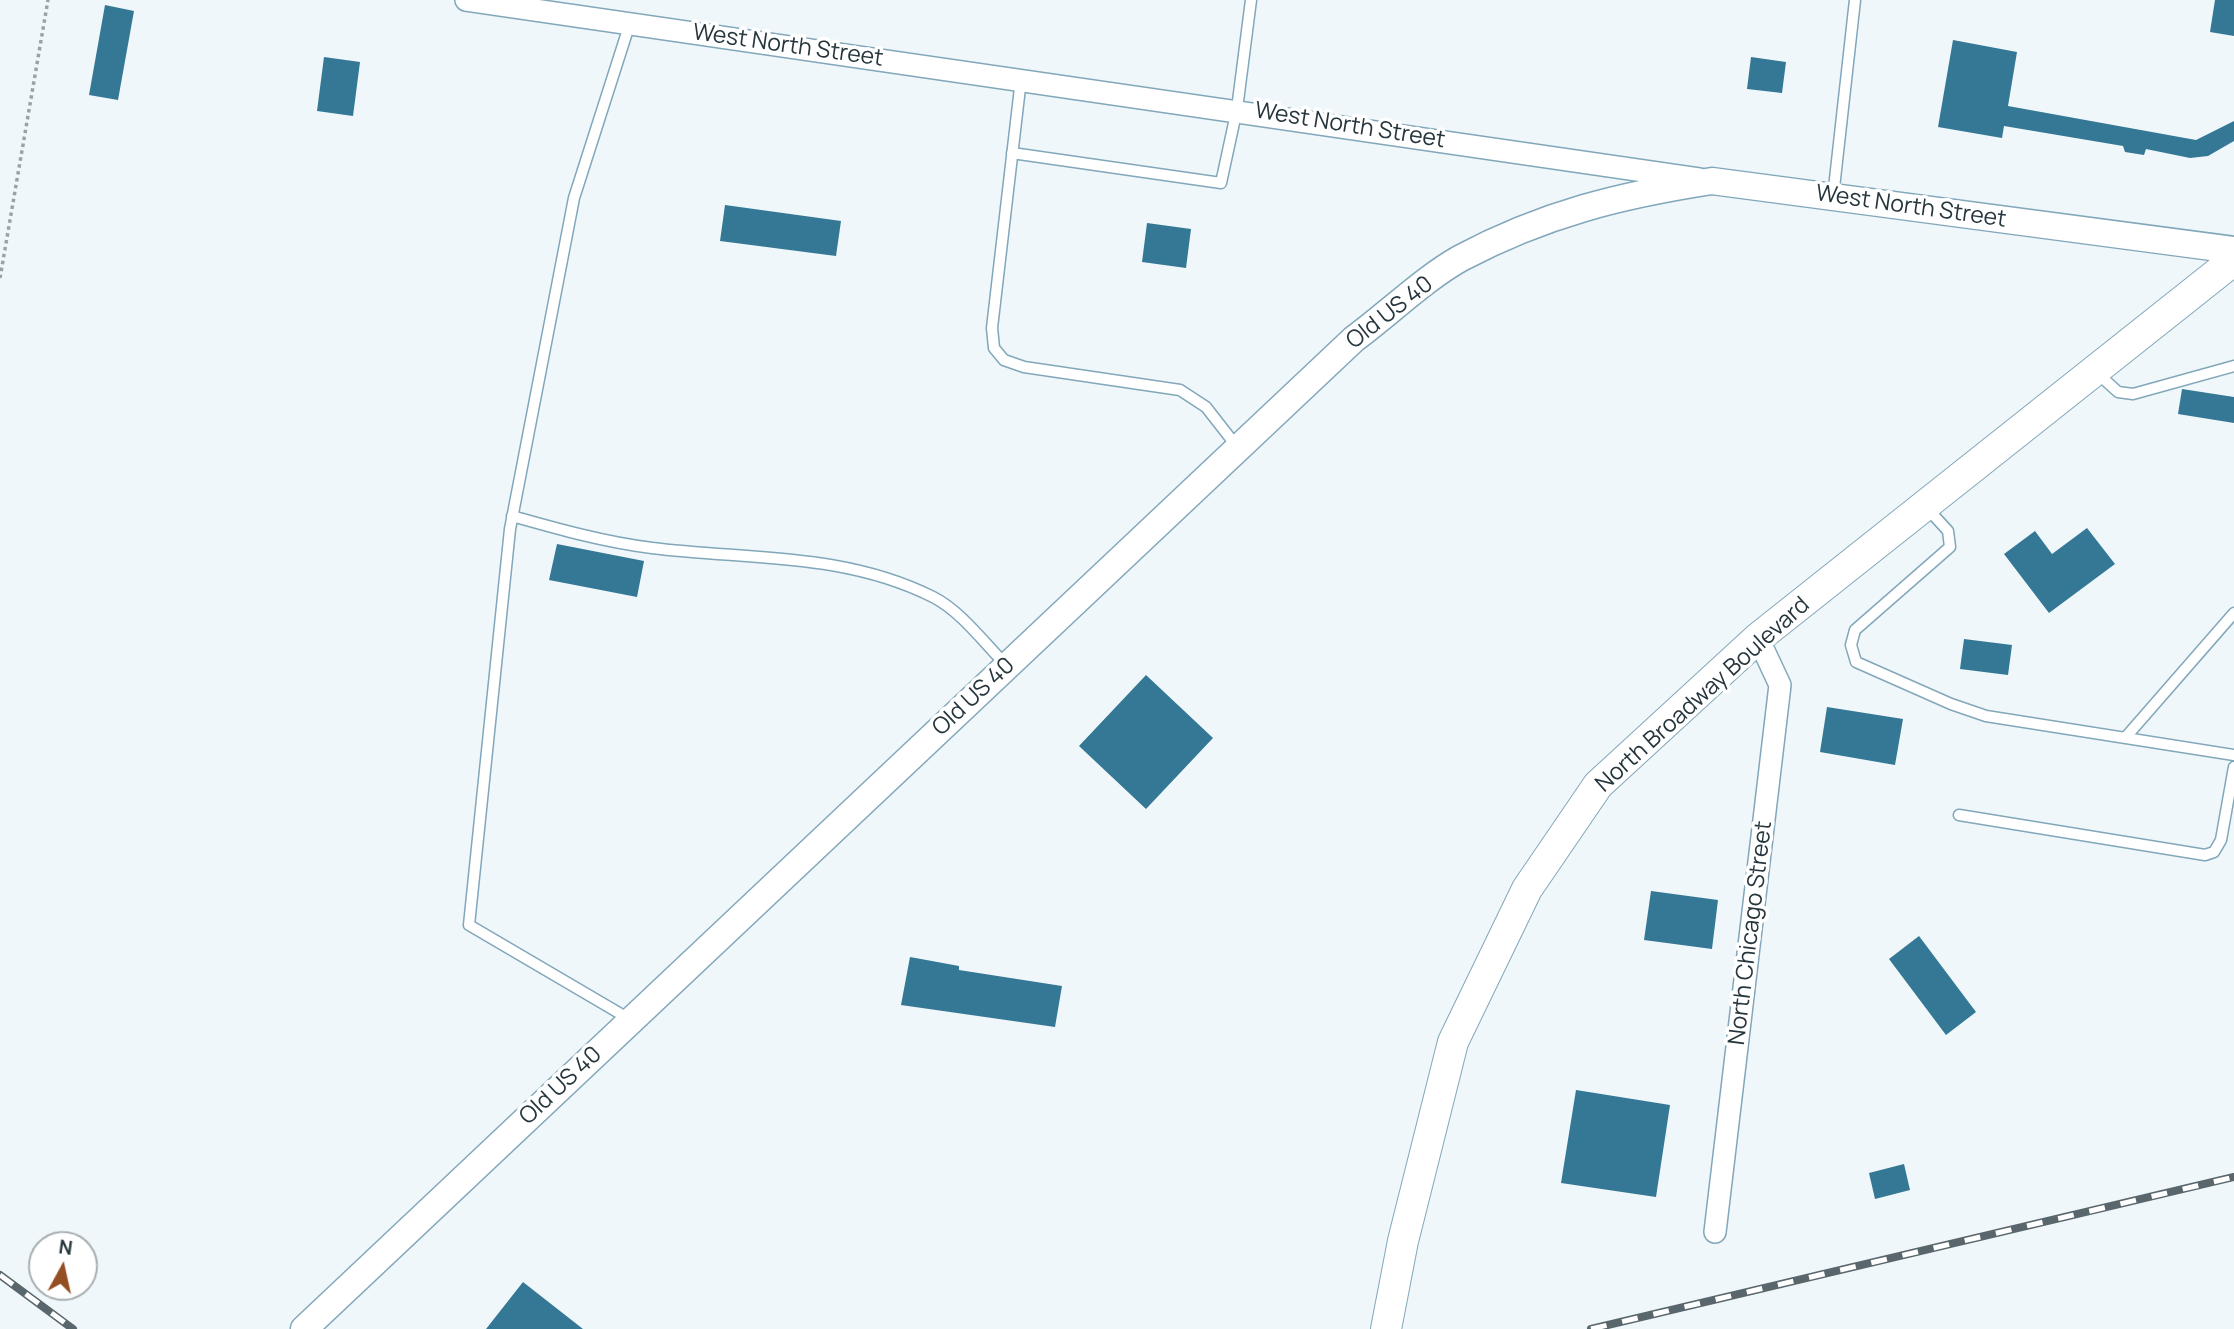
<!DOCTYPE html>
<style>
body{margin:0}
#map{position:relative;width:2234px;height:1329px;overflow:hidden;background:#eff7fb;font-family:Manrope,sans-serif}
canvas{display:block}
.north{position:absolute;left:28px;top:1231px;width:70px;height:70px;box-sizing:border-box;background:#fff;border:2px solid #a8afb1;border-radius:50%;rotate:8deg;font-size:19px;font-weight:700;line-height:28px;text-align:center;color:#26363d}
.north::after{content:'';display:block;margin:auto;width:24px;height:32px;background:#934e24;clip-path:polygon(50% 0,100% 100%,50% 72%,0 100%)}
</style>
<div id="map">
<canvas width="2234" height="1329"></canvas>
<div class="north">N</div>
</div>
<script>
const c = document.querySelector('canvas').getContext('2d');
c.lineJoin = 'round';
function paint(path, color) {
  c.fillStyle = color;
  c.fill(path, 'evenodd');
}
function strokePath(path, color, width, dash) {
  c.strokeStyle = color;
  c.lineWidth = width;
  c.lineCap = dash ? 'butt' : 'round';
  c.setLineDash(dash || []);
  c.stroke(path);
}
function drawText(font, color, halo, rows, align = 'center') {
  c.font = font + ' Manrope,sans-serif';
  c.lineWidth = 7;
  c.setLineDash([]);
  c.textBaseline = 'middle';
  c.strokeStyle = halo;
  c.fillStyle = color;
  for (const [text, x, y, turn = 0] of rows) {
    c.save();
    c.translate(x, y);
    c.rotate((+turn || 0) * Math.PI / 180);
    c.textAlign = isNaN(turn) ? turn : align;
    if (halo) c.strokeText(text, 0, 0);
    c.fillText(text, 0, 0);
    c.restore();
  }
}
paint(new Path2D(`
 M 2215,0 L 2234,0 L 2234,36 L 2210,32 Z
 M 105,5 L 134,11 L 118,100 L 89,95 Z
 M 1953,40 L 2017,52 L 2008,106 L 2196,140 L 2234,121 L 2234,141 L 2208,156 L 2190,158 L 2146,149 L 2144,155 L 2125,152 L 2123,146 L 2004,126 L 2002,138 L 1938,127 Z
 M 324,57 L 360,62 L 353,116 L 317,111 Z
 M 1751,57 L 1786,62 L 1782,93 L 1747,89 Z
 M 725,205 L 841,221 L 836,256 L 720,241 Z
 M 1147,223 L 1191,229 L 1186,268 L 1142,262 Z
 M 2182,389 L 2234,397 L 2234,423 L 2178,414 Z
 M 2087,528 L 2115,564 L 2049,613 L 2004,554 L 2035,531 L 2052,554 Z
 M 557,544 L 644,561 L 637,597 L 549,580 Z
 M 1964,639 L 2012,645 L 2008,675 L 1960,669 Z
 M 1146,675 L 1213,738 L 1146,809 L 1079,746 Z
 M 1827,707 L 1903,719 L 1895,765 L 1820,752 Z
 M 1651,891 L 1718,900 L 1712,949 L 1644,940 Z
 M 1919,936 L 1976,1012 L 1946,1035 L 1889,959 Z
 M 910,957 L 959,966 L 959,970 L 1062,986 L 1055,1027 L 901,1005 Z
 M 1576,1090 L 1670,1105 L 1656,1197 L 1561,1183 Z
 M 1904,1164 L 1910,1190 L 1875,1199 L 1869,1173 Z
 M 523,1282 L 583,1329 L 486,1329 Z`), '#347895');
const service = new Path2D(`
 M 630,23 L 574,198 L 510,529 L 469,925 L 631,1020
 M 1021,79 L 992,328 L 994,348 L 1004,360 L 1024,367 L 1180,390 L 1206,407 L 1238,448
 M 1012,153 L 1221,183 L 1237,109 L 1251,0
 M 1833,197 L 1855,0
 M 2095,371 L 2118,392 L 2133,394 L 2234,366
 M 1927,508 L 1948,531 L 1950,547 L 1855,630 L 1851,645 L 1856,662 L 1951,704 L 1986,716 L 2234,755
 M 512,516 C 558,529 604,542 652,548 C 748,560 843,552 933,597 C 961,611 985,644 1007,666
 M 2125,738 L 2234,613
 M 1959,815 L 2205,855 L 2214,852 L 2221,840 L 2234,767`);
const minor = new Path2D(`
 M 466,0 L 1699,179
 M 1715,1232 L 1780,685 L 1758,638`);
const tertiary = new Path2D(`
 M 304,1329 L 1354,339 C 1388,314 1425,278 1461,258 C 1544,214 1621,195 1712,181 L 2234,250`);
const secondary = new Path2D(`
 M 1386,1329 L 1403,1241 L 1453,1042 L 1527,889 L 1598,785 L 1758,638 L 2234,260`);
strokePath(service, '#82a7ba', 13);
strokePath(minor, '#82a7ba', 24);
strokePath(tertiary, '#82a7ba', 29);
strokePath(secondary, '#82a7ba', 32);
strokePath(new Path2D(`
 M 0,278 L 48,0`), '#98a3a9', 3.5, [3.5, 3.5]);
strokePath(service, '#fff', 10);
strokePath(minor, '#fff', 21);
strokePath(tertiary, '#fff', 26);
strokePath(secondary, '#fff', 30);
const rail = new Path2D(`
 M 0,1275 L 73,1329
 M 1591,1329 L 2234,1177`);
strokePath(rail, '#59676d', 8);
strokePath(rail, '#fff', 5, [16]);
drawText('23px', '#26363d', '#fff', [
 ["West North Street",788,46,8],
 ["West North Street",1350,126,9],
 ["West North Street",1911,207,8],
 ["Old US 40",1390,313,-38],
 ["North Broadway Boulevard",1703,695,-42],
 ["Old US 40",974,697,-43],
 ["North Chicago Street",1751,933,-83],
 ["Old US 40",561,1086,-43]
]);
</script>
